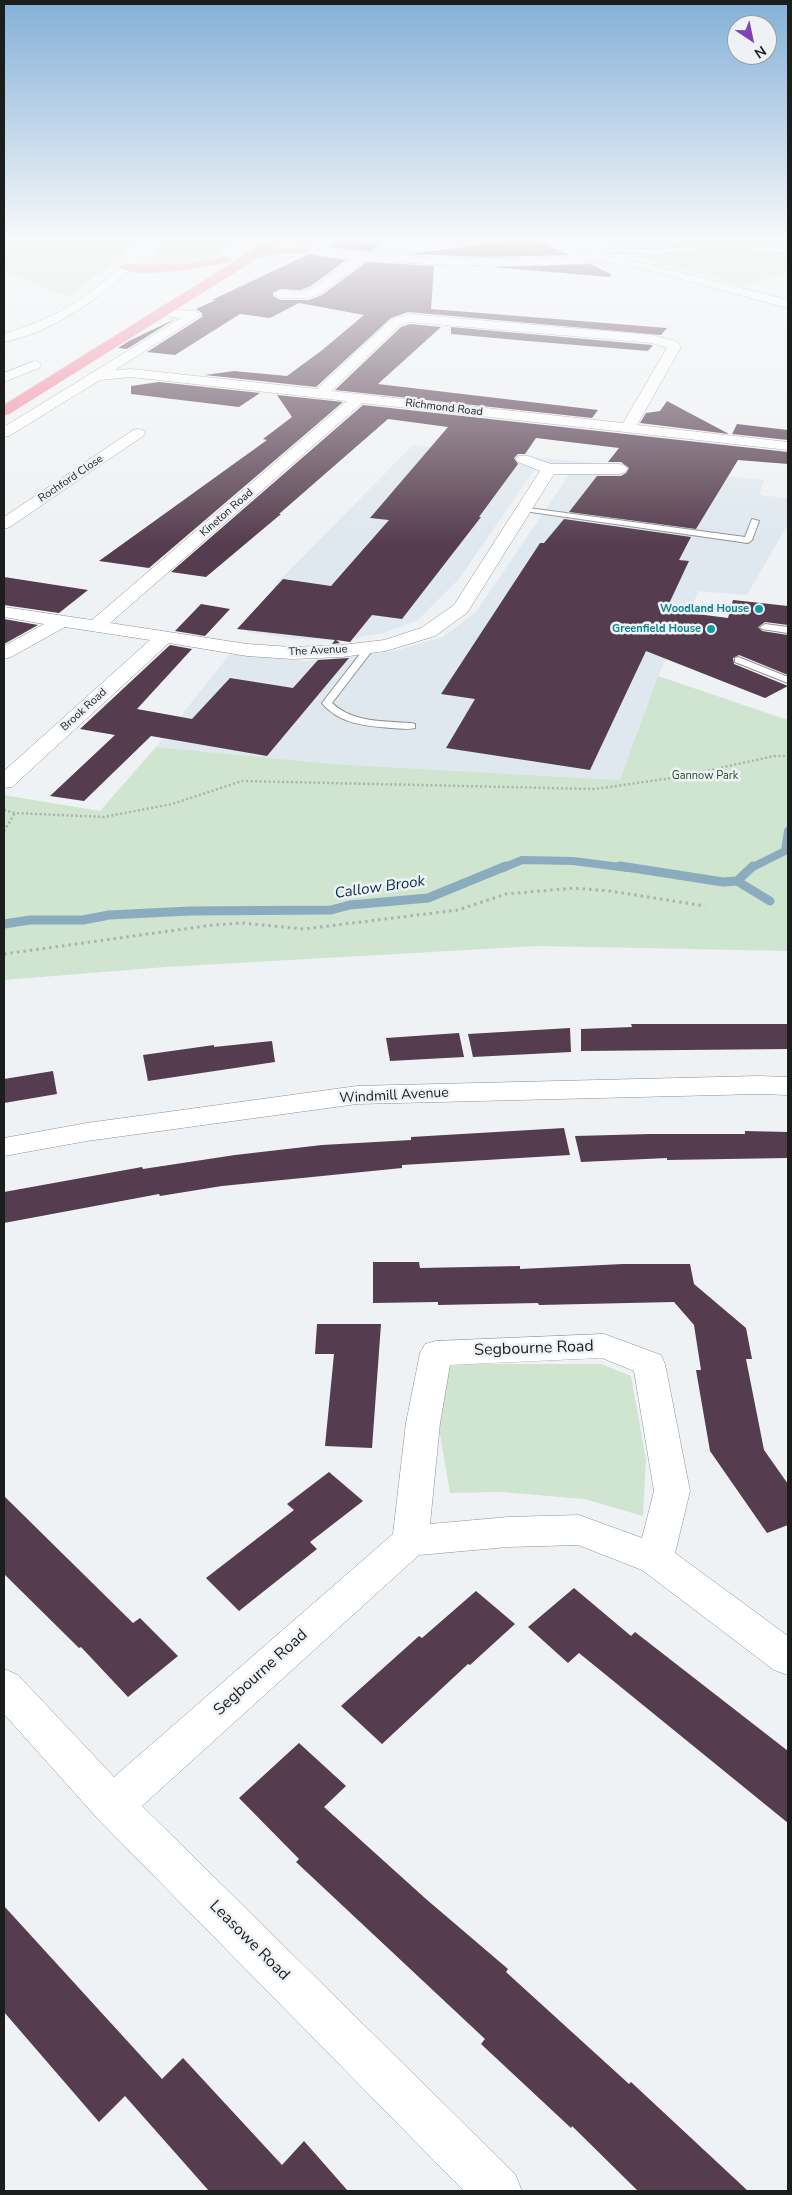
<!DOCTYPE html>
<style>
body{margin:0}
#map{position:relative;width:792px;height:2195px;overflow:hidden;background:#eff2f4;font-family:"Nunito Sans",sans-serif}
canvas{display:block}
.frame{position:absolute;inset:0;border:5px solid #1c1d1d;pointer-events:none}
.north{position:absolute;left:727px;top:15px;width:50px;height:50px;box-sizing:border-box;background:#eff2f4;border:1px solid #9b9d9e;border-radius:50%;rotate:146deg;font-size:14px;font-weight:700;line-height:20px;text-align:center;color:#1c1d1d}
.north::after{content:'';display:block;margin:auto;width:18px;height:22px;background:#8142b7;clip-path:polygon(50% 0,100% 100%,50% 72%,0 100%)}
</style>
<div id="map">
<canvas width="792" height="2195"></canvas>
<div class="frame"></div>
<div class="north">N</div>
</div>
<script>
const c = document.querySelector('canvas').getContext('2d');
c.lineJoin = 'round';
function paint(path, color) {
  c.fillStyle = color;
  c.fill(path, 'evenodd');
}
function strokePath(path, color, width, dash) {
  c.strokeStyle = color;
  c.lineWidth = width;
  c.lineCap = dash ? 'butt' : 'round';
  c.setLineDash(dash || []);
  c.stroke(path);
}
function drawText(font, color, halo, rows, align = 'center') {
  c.font = font + ' "Nunito Sans",sans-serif';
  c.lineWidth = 5;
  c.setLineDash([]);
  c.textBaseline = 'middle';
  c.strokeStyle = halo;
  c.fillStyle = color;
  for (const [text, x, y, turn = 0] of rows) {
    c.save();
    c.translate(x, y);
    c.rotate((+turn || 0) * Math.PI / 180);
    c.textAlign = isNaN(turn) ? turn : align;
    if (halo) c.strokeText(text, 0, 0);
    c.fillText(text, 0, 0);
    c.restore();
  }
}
paint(new Path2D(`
 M 413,445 L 764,480 L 759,495 L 788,498 L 788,524 L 747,595 L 699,591 L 658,676 L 621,780 L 333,764 L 156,747 L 230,654 L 306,661 L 390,652 L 443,637 L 476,612 L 573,469 L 537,466 L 459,579 L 418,620 L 384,633 L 342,640 L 295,639 L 247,632 L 270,606 L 275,590 L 273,587 Z`), '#dfe8ef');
paint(new Path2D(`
 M 582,237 L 788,237 L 788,249 L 739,245 L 702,245 L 651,251 L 615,249 Z`), '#f4e1f1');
paint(new Path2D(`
 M 4,237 L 147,237 L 68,297 L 4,271 Z
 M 174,237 L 246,237 L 209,261 L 173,266 L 152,263 L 156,251 Z
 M 714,249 L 746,249 L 788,253 L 788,272 L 742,286 L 637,256 Z
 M 658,676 L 788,720 L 788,951 L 538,946 L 166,967 L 4,980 L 4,795 L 100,811 L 156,747 L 333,764 L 620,780 Z
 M 448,1364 L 601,1364 L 631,1376 L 646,1460 L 643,1516 L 584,1499 L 501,1492 L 450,1493 L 438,1423 Z`), '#cfe5d0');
strokePath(new Path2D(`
 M 503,868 L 522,860 L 573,861 L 628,868
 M 751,868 L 785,851 L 788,831`), '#8babbe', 8);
strokePath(new Path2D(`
 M 620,866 L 723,882 L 737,881 L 753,866
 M 737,881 L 770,901
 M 4,924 L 30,920 L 83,920 L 109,915 L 190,911 L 331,910 L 350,905 L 428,898 L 506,866`), '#8babbe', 9);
paint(new Path2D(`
 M 533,238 L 569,255 L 485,257 L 409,254 Z
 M 343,239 L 382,244 L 371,251 L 326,247 Z
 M 309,254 L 346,260 L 311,286 L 300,290 L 280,289 L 273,293 L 273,296 L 280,300 L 309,300 L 322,295 L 367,262 L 434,266 L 431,309 L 667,328 L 661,335 L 408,312 L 391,318 L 316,387 L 205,375 L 234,371 L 287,376 L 321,351 L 364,315 L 299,303 L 270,318 L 240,314 L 175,355 L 147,352 L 202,317 L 202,313 L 196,309 L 216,300 L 212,300 Z
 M 590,264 L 611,274 L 610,277 L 492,267 Z
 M 175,319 L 127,349 L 118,348 L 129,341 Z
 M 410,324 L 441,327 L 378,384 L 598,410 L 592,418 L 335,390 L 401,327 Z
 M 451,327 L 652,345 L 653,345 L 648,351 L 528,341 L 451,334 Z
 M 159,382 L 260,393 L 239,407 L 131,394 L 131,386 Z
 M 277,395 L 343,402 L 149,568 L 99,561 L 267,440 L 263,439 L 292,417 Z
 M 667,401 L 729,434 L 640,423 L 646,413 L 660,411 Z
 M 363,405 L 788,452 L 788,464 L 738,460 L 696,529 L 569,512 L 597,476 L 621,476 L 626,473 L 629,468 L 621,462 L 608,462 L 619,448 L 536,438 L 525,454 L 518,454 L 514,458 L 518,464 L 479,517 L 481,517 L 402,619 L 372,615 L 350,642 L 336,640 L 340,643 L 332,644 L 335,640 L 237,629 L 283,579 L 331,586 L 389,520 L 370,518 L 448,427 L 388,419 L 279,514 L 281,514 L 206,577 L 171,572 Z
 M 737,424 L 788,430 L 788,440 L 732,434 Z
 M 564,519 L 691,537 L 679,560 L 689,561 L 666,610 L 728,618 L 733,600 L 788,606 L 788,625 L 765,622 L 758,627 L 762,631 L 788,635 L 788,675 L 739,655 L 733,658 L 734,664 L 788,686 L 765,698 L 646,651 L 590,770 L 446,748 L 475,699 L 441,694 L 540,543 L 544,543 Z
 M 4,577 L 88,590 L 59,613 L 4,605 Z
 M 201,604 L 230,609 L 205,636 L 175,631 Z
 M 4,619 L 38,625 L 4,644 Z
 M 170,645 L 192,649 L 137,709 L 192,719 L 230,678 L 293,688 L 318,660 L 349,658 L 267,756 L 151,736 L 84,801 L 50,796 L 115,735 L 80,729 Z
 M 631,1024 L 788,1024 L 788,1049 L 581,1051 L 581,1029 L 632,1027 Z
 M 570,1028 L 571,1052 L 473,1057 L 468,1034 Z
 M 459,1033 L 464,1057 L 390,1061 L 386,1038 Z
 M 272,1041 L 275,1062 L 148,1081 L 143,1055 L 214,1045 L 214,1047 Z
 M 53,1071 L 57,1094 L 4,1103 L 4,1079 Z
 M 564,1128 L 570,1155 L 402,1165 L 402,1168 L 222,1186 L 160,1196 L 159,1194 L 4,1223 L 4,1192 L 142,1167 L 143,1169 L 235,1155 L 322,1145 L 411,1140 L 411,1137 Z
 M 745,1131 L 788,1132 L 788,1158 L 667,1160 L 667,1158 L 581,1162 L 575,1136 L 650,1134 L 745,1134 Z
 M 373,1262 L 419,1262 L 420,1268 L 520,1266 L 520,1269 L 623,1264 L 690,1264 L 694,1284 L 746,1328 L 752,1359 L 746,1359 L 764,1450 L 788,1484 L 788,1525 L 767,1533 L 710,1451 L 696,1370 L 701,1370 L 694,1325 L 674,1302 L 539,1305 L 538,1303 L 438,1305 L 438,1302 L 373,1303 Z
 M 317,1324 L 381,1324 L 372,1448 L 325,1446 L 334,1354 L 315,1354 Z
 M 329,1472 L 363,1501 L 310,1542 L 317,1549 L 239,1611 L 206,1578 L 294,1510 L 287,1504 Z
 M 4,1496 L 133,1623 L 140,1618 L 178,1656 L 128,1697 L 81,1647 L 79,1648 L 4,1574 Z
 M 574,1588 L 631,1636 L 635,1632 L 788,1751 L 788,1823 L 579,1653 L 568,1663 L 528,1627 Z
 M 476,1591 L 515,1624 L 470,1665 L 468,1664 L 382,1744 L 341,1706 L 419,1636 L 422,1638 Z
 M 299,1743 L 346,1786 L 324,1807 L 426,1899 L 508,1969 L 506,1972 L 629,2084 L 631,2082 L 748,2191 L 638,2191 L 572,2126 L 571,2128 L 481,2044 L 485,2039 L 296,1862 L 299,1859 L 239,1798 Z
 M 4,1906 L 162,2079 L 183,2058 L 282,2165 L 304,2141 L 348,2191 L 209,2191 L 125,2096 L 99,2122 L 4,2012 Z`), '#553c4e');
const lane = new Path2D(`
 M 646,237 L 654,237 L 673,246 L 668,247 Z
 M 704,245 L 738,245 L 788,249 L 788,253 L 738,249 L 704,249 L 654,254 L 621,252 L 595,254 L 592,252 L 621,248 L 654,250 Z
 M 521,507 L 745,537 L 752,519 L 759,521 L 752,540 L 748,543 L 524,511 L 520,509 Z
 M 765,624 L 788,627 L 788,633 L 762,629 L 760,627 Z
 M 370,644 L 375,647 L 332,703 C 353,723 384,721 411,723 L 415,724 L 415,728 C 407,730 399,728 391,728 C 366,726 339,724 322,703 L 367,645 Z
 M 738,657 L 788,677 L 788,683 L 735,662 L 735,658 Z`);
const street = new Path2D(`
 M 307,237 L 322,237 L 317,240 L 308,240 Z
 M 364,254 L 368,255 L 370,257 L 368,259 L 321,293 L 308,298 L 280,298 L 274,294 C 281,286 295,293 304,291 C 327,285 342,259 364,254 Z
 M 600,255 L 644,263 L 788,300 L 788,308 L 643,269 L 596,260 L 594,258 L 596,256 Z
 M 174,310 L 195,311 L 201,315 L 115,370 L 131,369 L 317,389 L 392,319 L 409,314 L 652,335 L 676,341 L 681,347 L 637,425 L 788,442 L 788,450 L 362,403 L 110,623 L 247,644 L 292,647 L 342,645 L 384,640 L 421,628 L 454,605 L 540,471 L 518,462 L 515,459 L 518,456 L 528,456 L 551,464 L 620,464 L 625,466 L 628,469 L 625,472 L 620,474 L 554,474 L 467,613 L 435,636 L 386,651 L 342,657 L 292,659 L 247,656 L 169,643 L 12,787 L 4,788 L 4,771 L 150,640 L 65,627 L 11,657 L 4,659 L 4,646 L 44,624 L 4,617 L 4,607 L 92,620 L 347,401 L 131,377 L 100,380 L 9,436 L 4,437 L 4,427 L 181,318 L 170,317 L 168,314 L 170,311 ZM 410,322 L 652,343 L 667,348 L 623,423 L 331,391 L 400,325 Z
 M 34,361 L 39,362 L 41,365 L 39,368 L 4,382 L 4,373 Z
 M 138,429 L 143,430 L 145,433 L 143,436 L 10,527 L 4,529 L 4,517 L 133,430 Z
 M 759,1076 L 788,1077 L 788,1095 L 759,1094 L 357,1104 L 87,1141 L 4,1156 L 4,1138 L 87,1123 L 357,1086 Z
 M 604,1334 L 661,1355 L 665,1364 L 690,1491 L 675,1553 L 788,1636 L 788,1675 L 774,1670 L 642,1570 L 578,1545 L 508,1547 L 419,1555 L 142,1806 L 515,2174 L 522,2191 L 464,2191 L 98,1819 L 4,1714 L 4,1669 L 18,1675 L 114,1777 L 393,1534 L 406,1423 L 420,1353 L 425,1344 L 436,1341 ZM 602,1358 L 634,1371 L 654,1491 L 642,1538 L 579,1515 L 508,1517 L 430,1524 L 440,1423 L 450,1365 Z`);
const secondary = new Path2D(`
 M 155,237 L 167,237 C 158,249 144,258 133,268 C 94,301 55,331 4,342 L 4,334 C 23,327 43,321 61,311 C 96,291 125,262 155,237 Z
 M 554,237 C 570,237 598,243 606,258 C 592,273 315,264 301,250 L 307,247 C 402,257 497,263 592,255 Z`);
const highway = new Path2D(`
 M 274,237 L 286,237 L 271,249 L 305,247 L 311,250 L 305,253 L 277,254 L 258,258 L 9,414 L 4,415 L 4,405 Z
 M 226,256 L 232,259 L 230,261 C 211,267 132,280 119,267 L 125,264 L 189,264 Z`);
strokePath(lane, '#8e9092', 2);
strokePath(street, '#8e9092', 1);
strokePath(secondary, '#8e9092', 1);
strokePath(highway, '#cdcdcd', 1);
strokePath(new Path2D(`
 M 472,303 L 494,281
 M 116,314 L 140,290`), '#adb0b1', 1, [1, 2]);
strokePath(new Path2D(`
 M 4,810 L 15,813 L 104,817 L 172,804 L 242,781 L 595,789 L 679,777 L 774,756 L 788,756
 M 4,831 L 15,813`), '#adb0b1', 2.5, [2, 2.5]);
strokePath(new Path2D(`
 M 4,954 L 213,925 L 242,923 L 304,929 L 458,910 L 506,894 L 574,888 L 610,891 L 705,906`), '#adb0b1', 3, [2.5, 4]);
paint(lane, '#fff');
paint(street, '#fff');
paint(secondary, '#fff');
paint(highway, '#f5879f');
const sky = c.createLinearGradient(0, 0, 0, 544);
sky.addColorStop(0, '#83b0d7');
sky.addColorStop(0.44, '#f8f9fa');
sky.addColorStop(1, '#f8f9fa00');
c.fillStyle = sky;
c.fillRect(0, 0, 792, 544);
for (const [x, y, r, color] of [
 [759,609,5,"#0f9aa8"],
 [711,629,5,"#0f9aa8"]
]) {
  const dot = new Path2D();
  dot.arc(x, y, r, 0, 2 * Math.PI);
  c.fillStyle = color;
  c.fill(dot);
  strokePath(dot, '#eff2f4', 2);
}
drawText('11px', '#1c1d1d', '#eff2f4', [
 ["Richmond Road",444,408,7],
 ["Rochford Close",71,479,-34],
 ["Kineton Road",227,513,-41],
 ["The Avenue",318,651,-3],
 ["Brook Road",84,710,-42]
]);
drawText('bold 11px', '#0d838f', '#eff2f4', [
 ["Woodland House",749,609],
 ["Greenfield House",701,629]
], 'right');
drawText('11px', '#234b28', '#eff2f4', [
 ["Gannow Park",705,776]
]);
drawText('14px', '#1c1d1d', '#eff2f4', [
 ["Windmill Avenue",394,1096,-3]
]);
drawText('italic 15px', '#002f43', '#eff2f4', [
 ["Callow Brook",380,888,-8]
]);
drawText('16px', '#1c1d1d', '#eff2f4', [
 ["Segbourne Road",534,1349,-2],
 ["Segbourne Road",261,1673,-42],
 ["Leasowe Road",249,1941,45]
]);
</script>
